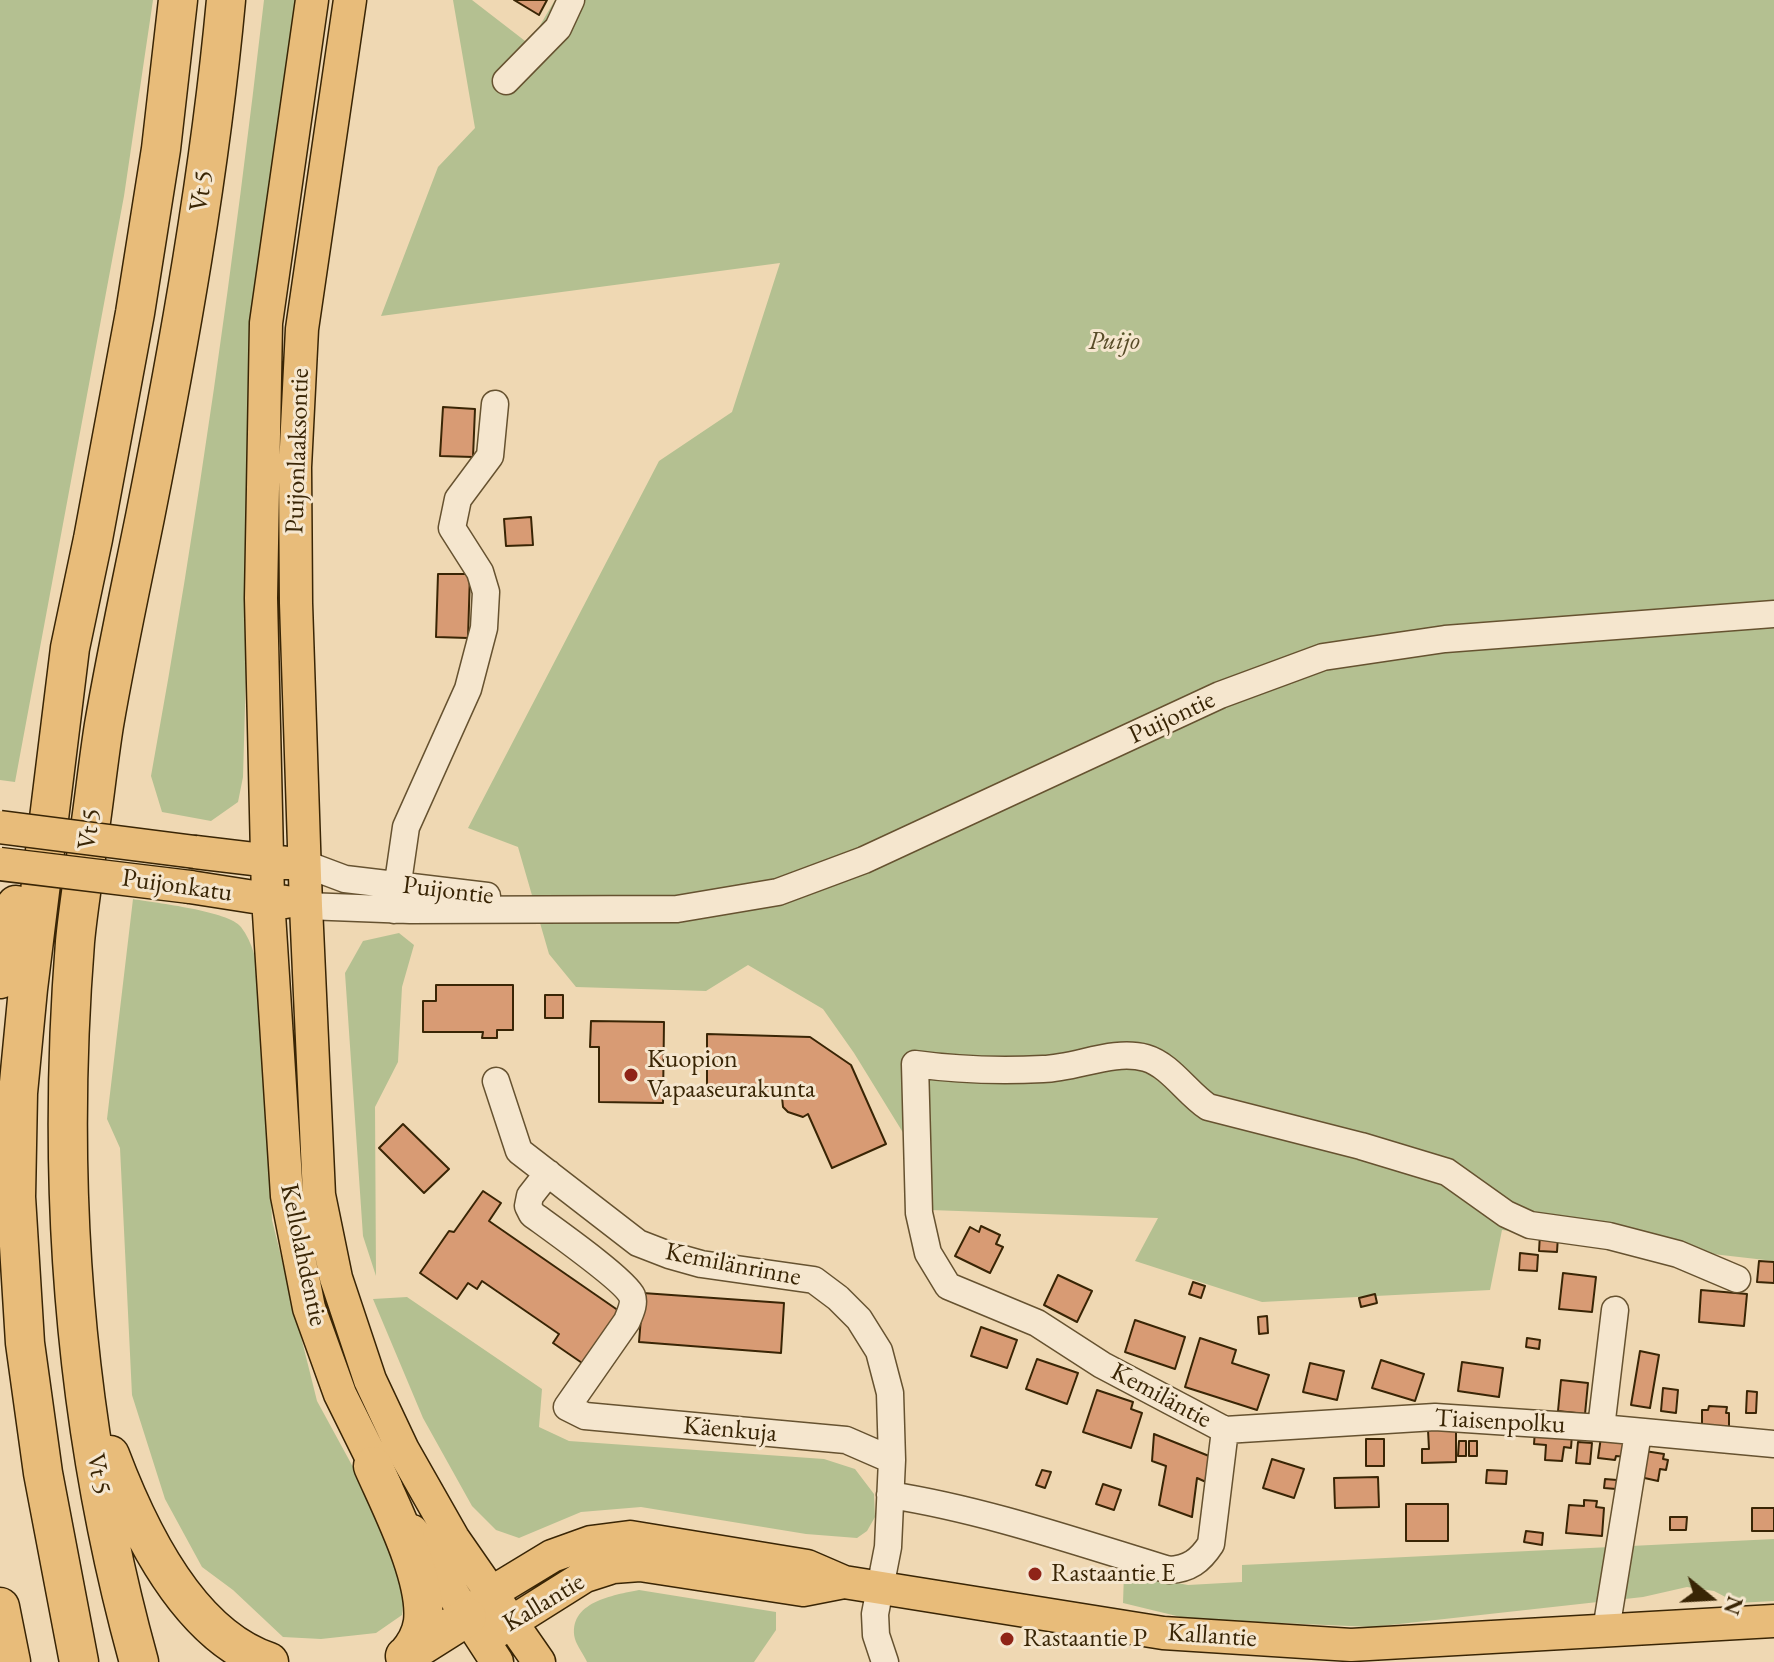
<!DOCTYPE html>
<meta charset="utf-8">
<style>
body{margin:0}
#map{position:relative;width:1774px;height:1662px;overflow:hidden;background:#efd8b3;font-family:"EB Garamond",serif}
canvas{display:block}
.north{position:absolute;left:1670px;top:1558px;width:80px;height:80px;-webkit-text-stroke:6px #f5e6ce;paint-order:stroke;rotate:108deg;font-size:22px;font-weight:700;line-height:32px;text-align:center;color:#392505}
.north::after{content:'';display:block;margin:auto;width:28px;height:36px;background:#392505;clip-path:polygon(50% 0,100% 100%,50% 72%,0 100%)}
</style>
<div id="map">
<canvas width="1774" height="1662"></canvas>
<div class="north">N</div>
</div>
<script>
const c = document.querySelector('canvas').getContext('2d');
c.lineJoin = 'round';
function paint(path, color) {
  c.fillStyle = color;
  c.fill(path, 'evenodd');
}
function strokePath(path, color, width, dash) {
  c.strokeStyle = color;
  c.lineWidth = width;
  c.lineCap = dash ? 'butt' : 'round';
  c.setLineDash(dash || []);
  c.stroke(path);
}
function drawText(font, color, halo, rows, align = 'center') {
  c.font = font + ' "EB Garamond",serif';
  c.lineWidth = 6;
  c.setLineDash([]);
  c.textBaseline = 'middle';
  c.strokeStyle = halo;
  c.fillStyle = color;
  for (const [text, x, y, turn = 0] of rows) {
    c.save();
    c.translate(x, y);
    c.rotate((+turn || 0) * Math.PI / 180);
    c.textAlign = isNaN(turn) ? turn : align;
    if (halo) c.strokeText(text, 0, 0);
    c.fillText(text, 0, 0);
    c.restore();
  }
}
paint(new Path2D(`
 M 0,0 L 153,0 L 124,196 L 15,782 L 0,780 Z
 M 264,0 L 296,0 L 256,318 L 243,777 L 238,802 L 211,821 L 162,812 L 151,776 C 198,519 234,260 264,0 Z
 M 453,0 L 472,0 L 529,44 L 555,0 L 1774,0 L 1774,1261 L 1502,1230 L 1490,1290 L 1262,1302 L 1135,1261 L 1158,1218 L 930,1210 L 910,1144 L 854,1053 L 823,1009 L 748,965 L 706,991 L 576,987 L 549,954 L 518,847 L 468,828 L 659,461 L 732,412 L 780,263 L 381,316 L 438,167 L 475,128 Z
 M 133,899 C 156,903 229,911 241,927 C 253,943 256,961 261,980 L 272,1220 L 317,1401 L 390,1535 L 405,1583 L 402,1615 L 376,1633 L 321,1639 L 283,1637 L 233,1590 L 202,1567 L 165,1499 L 132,1395 L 120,1148 L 107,1119 Z
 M 399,933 L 414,945 L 402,987 L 398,1062 L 375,1107 L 376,1276 L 363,1236 L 345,973 L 363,941 Z
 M 407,1297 L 542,1389 L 539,1427 L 569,1441 L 824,1459 L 855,1469 L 874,1494 L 875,1517 L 867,1531 L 857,1538 L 806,1534 L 641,1507 L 581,1512 L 519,1538 L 496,1530 L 472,1506 L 423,1418 L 373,1299 Z
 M 1774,1539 L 1774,1601 L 1737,1603 L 1714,1591 L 1687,1587 L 1643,1597 L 1372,1627 L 1189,1619 L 1123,1603 L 1124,1573 L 1188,1585 L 1242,1582 L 1242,1565 Z
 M 639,1590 L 776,1612 L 776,1630 L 754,1662 L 587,1662 C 584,1655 577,1646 575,1639 C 567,1602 614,1595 639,1590 Z`), '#b4c091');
const building = new Path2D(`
 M 514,0 L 547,0 L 539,15 Z
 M 443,407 L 475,409 L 473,457 L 440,456 Z
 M 531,517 L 533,545 L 506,546 L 504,519 Z
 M 438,574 L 470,574 L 468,638 L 436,637 Z
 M 436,985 L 513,985 L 513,1030 L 497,1030 L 497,1038 L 482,1038 L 483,1032 L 423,1032 L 423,1001 L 436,1001 Z
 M 545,995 L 563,995 L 563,1018 L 545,1018 Z
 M 591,1021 L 664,1022 L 663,1103 L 599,1102 L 599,1047 L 590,1047 Z
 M 707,1034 L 810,1037 L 851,1065 L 886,1144 L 832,1168 L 808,1114 L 803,1117 L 788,1112 L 783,1107 L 782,1097 L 707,1095 Z
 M 403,1124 L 449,1169 L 424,1193 L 379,1148 Z
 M 483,1191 L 501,1203 L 489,1221 L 622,1313 L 585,1365 L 553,1343 L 559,1334 L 482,1281 L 477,1289 L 468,1283 L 457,1299 L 420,1273 L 449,1231 L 454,1232 Z
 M 981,1226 L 1000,1235 L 996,1244 L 1003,1247 L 990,1273 L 955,1256 L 970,1227 L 979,1232 Z
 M 1540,1234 L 1558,1236 L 1557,1252 L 1539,1251 Z
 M 1520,1253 L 1538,1255 L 1537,1271 L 1519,1270 Z
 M 1759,1261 L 1774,1262 L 1774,1283 L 1757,1282 Z
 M 1563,1273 L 1596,1277 L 1592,1312 L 1559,1309 Z
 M 1058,1275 L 1092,1291 L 1077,1322 L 1044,1305 Z
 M 1193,1282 L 1205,1286 L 1201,1298 L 1189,1294 Z
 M 1701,1290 L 1747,1294 L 1744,1326 L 1699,1322 Z
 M 643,1293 L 784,1303 L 781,1353 L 639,1342 Z
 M 1375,1294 L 1377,1303 L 1361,1307 L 1359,1298 Z
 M 1267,1316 L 1268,1333 L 1259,1334 L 1258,1317 Z
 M 1135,1320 L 1185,1337 L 1175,1369 L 1125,1352 Z
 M 981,1327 L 1017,1340 L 1007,1368 L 971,1356 Z
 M 1200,1338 L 1236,1350 L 1232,1363 L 1269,1375 L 1257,1410 L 1185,1387 Z
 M 1527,1338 L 1540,1340 L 1539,1349 L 1526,1347 Z
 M 1640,1351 L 1659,1355 L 1650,1408 L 1631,1405 Z
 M 1037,1359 L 1078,1373 L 1067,1404 L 1026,1389 Z
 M 1381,1360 L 1424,1374 L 1415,1401 L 1372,1388 Z
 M 1462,1362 L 1503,1368 L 1499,1397 L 1458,1391 Z
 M 1310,1363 L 1344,1371 L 1337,1400 L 1303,1392 Z
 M 1561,1380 L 1588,1383 L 1585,1414 L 1558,1411 Z
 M 1663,1388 L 1678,1390 L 1676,1413 L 1661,1411 Z
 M 1097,1390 L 1133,1402 L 1131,1409 L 1142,1413 L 1131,1448 L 1083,1432 Z
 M 1747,1391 L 1757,1392 L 1756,1413 L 1746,1413 Z
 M 1709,1406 L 1727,1407 L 1726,1413 L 1729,1413 L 1729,1429 L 1702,1428 L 1702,1410 L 1708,1410 Z
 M 1428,1430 L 1456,1430 L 1456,1462 L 1422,1463 L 1422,1449 L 1429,1449 Z
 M 1535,1431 L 1572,1435 L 1571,1448 L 1564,1447 L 1562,1461 L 1545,1460 L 1546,1445 L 1534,1444 Z
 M 1154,1434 L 1209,1456 L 1206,1482 L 1197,1478 L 1192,1517 L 1159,1505 L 1166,1466 L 1152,1461 Z
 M 1601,1437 L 1628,1440 L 1626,1457 L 1616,1456 L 1615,1460 L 1598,1458 Z
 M 1366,1439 L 1384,1439 L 1384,1466 L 1366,1466 Z
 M 1459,1441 L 1466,1441 L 1466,1456 L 1458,1456 Z
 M 1469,1441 L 1477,1441 L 1477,1456 L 1469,1456 Z
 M 1578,1442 L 1592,1443 L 1590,1464 L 1576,1463 Z
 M 1645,1451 L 1664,1454 L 1663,1459 L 1668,1460 L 1666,1470 L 1660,1469 L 1658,1481 L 1640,1477 Z
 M 1272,1459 L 1304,1469 L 1294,1498 L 1263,1488 Z
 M 1042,1470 L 1051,1472 L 1045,1488 L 1036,1485 Z
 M 1487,1470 L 1507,1471 L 1506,1484 L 1486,1483 Z
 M 1378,1477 L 1379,1507 L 1335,1508 L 1334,1478 Z
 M 1605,1479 L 1617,1480 L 1616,1489 L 1604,1488 Z
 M 1103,1484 L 1121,1490 L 1114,1510 L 1096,1504 Z
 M 1584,1500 L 1597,1501 L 1596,1507 L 1604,1508 L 1602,1536 L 1566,1533 L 1569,1505 L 1584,1506 Z
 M 1406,1504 L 1448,1504 L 1448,1541 L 1406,1541 Z
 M 1752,1508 L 1774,1508 L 1774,1531 L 1752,1531 Z
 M 1670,1517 L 1687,1517 L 1686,1530 L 1670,1530 Z
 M 1526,1531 L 1543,1533 L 1542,1545 L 1524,1542 Z`);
paint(building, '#d89b74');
strokePath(building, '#392505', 2);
const minor = new Path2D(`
 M 506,81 L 558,28 L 571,0
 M 305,864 L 345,879 L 487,896
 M 306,906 L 410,910 L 677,909 L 778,892 L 864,860 L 1220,695 L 1323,657 L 1445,639 L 1774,614
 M 394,910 L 406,827 L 468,689 L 484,628 L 486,592 L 480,572 L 452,528 L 458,499 L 490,456 L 495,404
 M 496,1081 L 519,1151 L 638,1243 L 669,1255 L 701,1264 L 814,1280 L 838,1298 L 859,1319 L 879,1351 L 890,1393 L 892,1460 L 888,1547 L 875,1614 L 876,1635 L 885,1662
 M 548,1173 L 530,1196 L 528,1206 L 532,1214 C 551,1228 625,1280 632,1296 C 635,1304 630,1313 627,1321 L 567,1407 L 585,1416 L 846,1440 L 892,1460
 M 1601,1428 L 1615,1310
 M 1225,1430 L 1435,1417 L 1601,1428 L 1774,1444
 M 890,1495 C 985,1510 1077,1542 1169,1570 C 1189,1569 1200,1561 1211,1544 L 1225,1430 L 1102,1365 L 1037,1323 L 948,1286 L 928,1253 L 919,1213 L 915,1064 C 958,1070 1000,1071 1043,1069 C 1077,1068 1113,1049 1146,1058 C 1170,1065 1187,1093 1208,1107 L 1361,1146 L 1447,1172 L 1506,1214 L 1530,1225 L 1609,1236 L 1678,1254 L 1737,1279
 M 1606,1630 L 1638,1433`);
const major = new Path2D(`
 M 312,0 L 266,323 L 261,598 L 268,898 L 287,1196 L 309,1308 L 340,1394 L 386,1487
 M 350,0 L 302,329 L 295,467 L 296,603 L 306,906 L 319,1195 L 336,1278 L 370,1380 L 403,1450 L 453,1538 L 539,1662
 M 195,852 L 287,863
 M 190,887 L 286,902
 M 412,1531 L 497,1662
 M 478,1606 L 491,1593 L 552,1556 L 591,1542 L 630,1537 L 807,1566 L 844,1582 L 1163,1633 L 1351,1645 L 1774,1621
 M 496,1632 L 585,1576 L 613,1567 L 640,1565 L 803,1590 L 844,1582`);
const highway = new Path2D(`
 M 0,979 L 16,905
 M 110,1455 C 138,1529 188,1635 269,1662
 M 373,1466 C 391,1507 428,1578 423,1622 C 421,1636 415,1646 406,1656
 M 0,1607 L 11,1662
 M 405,1656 L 467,1617
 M 79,1662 L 43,1473 L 25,1343 L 16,1197 L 18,1093 L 28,989 L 70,648 L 93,539 L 135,313 L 161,149 L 178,0
 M 139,1662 C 74,1428 56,1184 75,942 C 78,909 84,875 88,842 C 94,803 98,763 104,725 C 116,655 131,586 145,517 C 179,346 210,173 226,0`);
strokePath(minor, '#665230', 29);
strokePath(major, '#392505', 35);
strokePath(highway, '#392505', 41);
strokePath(minor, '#f5e6ce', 26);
strokePath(major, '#e8bc7a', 32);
strokePath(highway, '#e8bc7a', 38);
const majorBridge = new Path2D(`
 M 0,827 L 195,852
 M 0,864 L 190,887`);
strokePath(majorBridge, '#392505', 35, []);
strokePath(majorBridge, '#e8bc7a', 32);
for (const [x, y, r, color] of [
 [631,1075,8,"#8f2418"],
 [1035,1574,8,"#8f2418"],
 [1007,1639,8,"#8f2418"]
]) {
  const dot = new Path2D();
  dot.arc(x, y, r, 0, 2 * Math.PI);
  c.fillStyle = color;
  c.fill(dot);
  strokePath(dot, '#f5e6ce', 3);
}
drawText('26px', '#392505', '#f5e6ce', [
 ["Vt 5",202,191,-81],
 ["Puijonlaaksontie",298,451,-88],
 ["Puijontie",1172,718,-25],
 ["Vt 5",90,829,-82],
 ["Puijonkatu",177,886,8],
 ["Puijontie",448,891,7],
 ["Kellolahdentie",303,1255,78],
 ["Kemilänrinne",733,1265,11],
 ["Kemiläntie",1161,1396,28],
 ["Tiaisenpolku",1500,1422,3],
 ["Käenkuja",730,1430,5],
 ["Vt 5",98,1474,80],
 ["Kallantie",544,1603,-31],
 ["Kallantie",1212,1636,4]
]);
drawText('italic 26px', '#584c28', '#f5e6ce', [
 ["Puijo",1114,342]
]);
drawText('26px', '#392505', '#f5e6ce', [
 ["Kuopion",647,1060],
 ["Vapaaseurakunta",647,1090],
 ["Rastaantie E",1051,1574],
 ["Rastaantie P",1023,1639]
], 'left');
</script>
